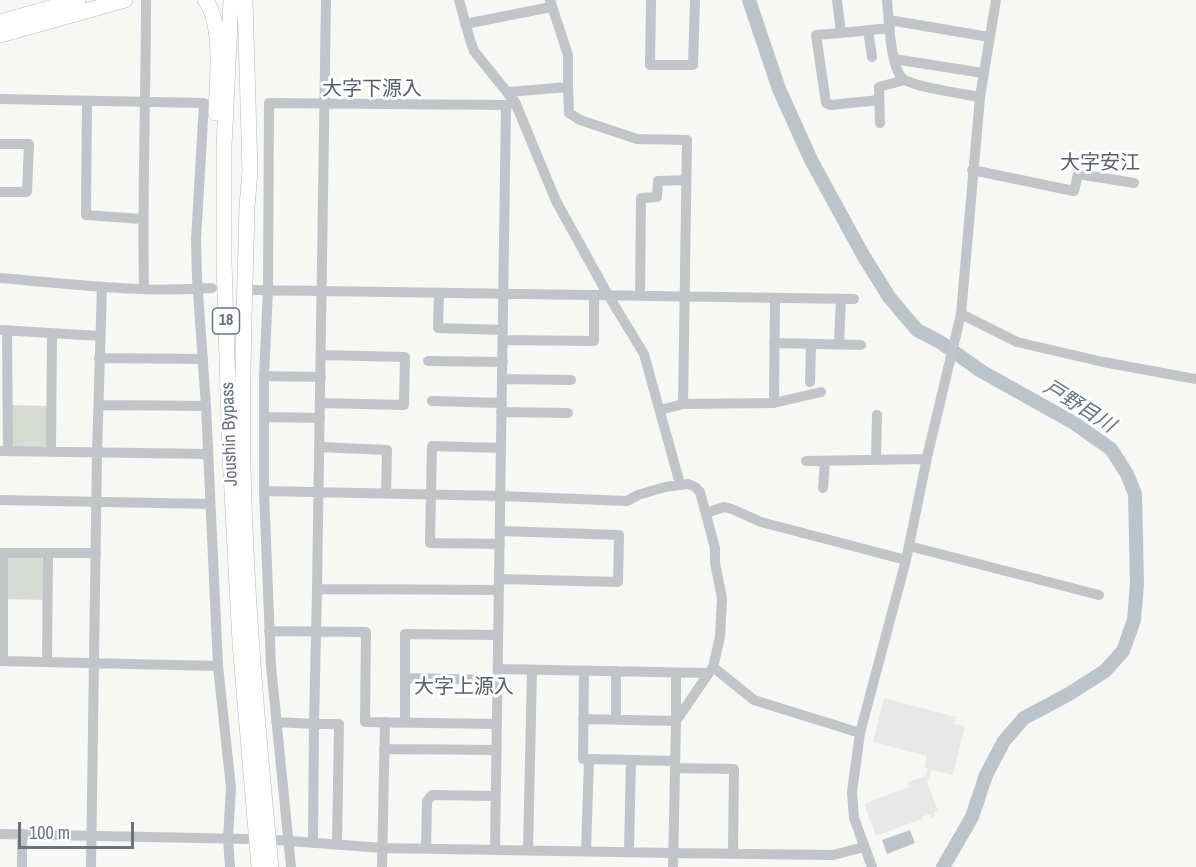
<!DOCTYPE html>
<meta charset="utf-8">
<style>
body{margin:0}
#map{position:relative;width:1196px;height:867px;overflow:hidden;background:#f7f7f4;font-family:"Archivo Narrow",sans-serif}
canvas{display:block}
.scale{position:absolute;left:18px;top:822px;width:116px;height:27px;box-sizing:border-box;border:3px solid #677385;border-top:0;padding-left:8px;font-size:18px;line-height:21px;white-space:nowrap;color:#677385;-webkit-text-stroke:4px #fff;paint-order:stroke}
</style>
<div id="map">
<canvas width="1196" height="867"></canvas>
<div class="scale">100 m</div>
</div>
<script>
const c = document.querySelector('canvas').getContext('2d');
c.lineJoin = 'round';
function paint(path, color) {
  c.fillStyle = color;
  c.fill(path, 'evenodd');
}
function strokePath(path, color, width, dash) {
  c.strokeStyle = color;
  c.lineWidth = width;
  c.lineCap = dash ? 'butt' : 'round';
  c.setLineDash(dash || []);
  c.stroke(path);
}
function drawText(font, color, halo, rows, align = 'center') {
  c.font = font + ' "Archivo Narrow","Noto Sans JP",sans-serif';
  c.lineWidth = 6;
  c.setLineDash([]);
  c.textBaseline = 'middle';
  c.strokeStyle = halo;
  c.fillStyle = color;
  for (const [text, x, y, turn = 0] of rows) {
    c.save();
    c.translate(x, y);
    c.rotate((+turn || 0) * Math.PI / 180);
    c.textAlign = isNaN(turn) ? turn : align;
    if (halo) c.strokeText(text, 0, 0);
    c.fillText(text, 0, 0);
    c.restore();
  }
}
paint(new Path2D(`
 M 884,698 L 956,717 L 955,724 L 965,726 L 953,775 L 932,770 L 927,783 L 938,810 L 934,813 L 935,816 L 932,818 L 930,814 L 921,817 L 922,819 L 876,836 L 864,804 L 909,787 L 908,782 L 926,776 L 928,769 L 924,767 L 927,756 L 873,742 Z`), '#e8e8e8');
paint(new Path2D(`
 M 11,405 L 48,406 L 47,444 L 44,447 L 12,447 Z
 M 10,557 L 41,558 L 44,560 L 43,600 L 7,599 L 7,560 Z`), '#d6dcd4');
paint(new Path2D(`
 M 910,830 L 915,843 L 887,854 L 882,840 Z`), '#bbc4ca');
strokePath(new Path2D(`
 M 749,0 L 779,89 L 811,160 L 863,255 L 889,297 L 917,330 L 940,342 L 981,371 L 1074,423 L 1111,449 L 1127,474 L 1135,494 L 1137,584 L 1134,620 L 1123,651 L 1105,671 L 1069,694 L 1024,718 L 1004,741 L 986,775 L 972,817 L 943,867`), '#bbc4ca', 14);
const highway = new Path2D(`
 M 205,0 C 224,24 217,82 216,113
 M 231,0 L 224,147 L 224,262 L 230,454 L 240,642 L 259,867
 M 245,0 L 250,171 L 247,207 C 245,294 241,381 243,467 C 246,600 258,734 271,867
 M 0,22 L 78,0
 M 0,35 L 125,0`);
strokePath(highway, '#b4b7bb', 16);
strokePath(new Path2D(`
 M 326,0 L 317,589 L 499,590
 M 459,0 L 470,40 L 474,51 L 515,102 L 556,201 L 608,295 L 644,354 L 680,484
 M 550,0 L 568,55 L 568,87
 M 651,0 L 650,65 L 693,65 L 695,0
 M 837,0 L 841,33 L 890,28
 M 887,0 C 889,19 890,65 902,78 C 912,87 964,94 980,97
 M 889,20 L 989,37
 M 465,24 L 551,7
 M 868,30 L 872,57
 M 841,33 L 816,35 L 826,103 L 831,105 L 879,100
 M 894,59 L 983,73
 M 508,92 L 568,87 L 569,113 L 580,120 L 637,139 L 687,140 L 683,404 L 660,410
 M 0,99 L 204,103 L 196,240 L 197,278 L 206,406 L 218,666 L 231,788 L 228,838 L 230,867
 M 87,101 L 86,215 L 142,219
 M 880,123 L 879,87 L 905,80
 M 0,144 L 29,144 L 27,192 L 0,192
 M 972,170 L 1074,191 L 1078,174 L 1134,183
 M 0,278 C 70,284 141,293 212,288
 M 144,289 C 142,193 146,96 146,0
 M 255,290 L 854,299
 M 439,293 L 438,328 L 503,330
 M 640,295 L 641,198 L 657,197 L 658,181 L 685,180
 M 961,314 L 1017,342 L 1103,362 L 1196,379
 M 0,330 L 100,336
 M 7,330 L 8,451
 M 503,340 L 594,341 L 594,295
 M 774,343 L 861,345
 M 839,344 L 841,299
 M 99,358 L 203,359
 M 428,361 L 503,362
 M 264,376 L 321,377
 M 502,379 L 571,380
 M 810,382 L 811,344
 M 432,401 L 502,403
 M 320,403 L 404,405 L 405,357 L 321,355
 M 774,403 L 775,298
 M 683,404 L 774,403 L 821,392
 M 99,405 L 206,406
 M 501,412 L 568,413
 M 264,417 L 320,418
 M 319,447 L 387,450 L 386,494
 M 0,451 L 208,454
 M 51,451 L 52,334
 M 876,460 L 877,415
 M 806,461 L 926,459
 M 823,488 L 825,461
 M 264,491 L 264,376 L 268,290 L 269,103 L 506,105 L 515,102
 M 0,500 L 210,504
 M 706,513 L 724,507 L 732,509 L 761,522 L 906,560
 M 500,544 L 430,543 L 432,446 L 501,448
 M 909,546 L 1099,595
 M 0,553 L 96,553
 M 499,579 L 618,582 L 619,535 L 501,531
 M 269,631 L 366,632 L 365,722 L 496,724
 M 0,661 L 218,666
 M 3,661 L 3,553
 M 47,662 L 48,554
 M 713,667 L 754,700 L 860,733
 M 498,669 L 707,673
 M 584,671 L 583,759 L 589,759 L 586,851
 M 405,678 L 498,680
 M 616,718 L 616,671
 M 583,719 L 676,721 L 676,673
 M 276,722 L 314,724 L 317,589
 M 405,723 L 405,634 L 498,635
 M 384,749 L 496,750
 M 589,759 L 675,761
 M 675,768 L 734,769 L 733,853
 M 0,834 L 247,839
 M 276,840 L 383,848 L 673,853 L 833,855 L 864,847
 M 313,841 L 314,724 L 339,724 L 337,844
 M 426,848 L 427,801 L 432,795 L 495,796
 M 495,849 L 506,105
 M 528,850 L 532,670
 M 629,851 L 631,760
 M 22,867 L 22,834
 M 91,867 L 97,453 L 102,287
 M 291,867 L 271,666 L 264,491 L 501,496 L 627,501 L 638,495 L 665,487 L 688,484 L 695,487 L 700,492 L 715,548 L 715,563 L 722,598 L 720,637 L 713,667 L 676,721 L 673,867
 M 382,867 L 385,722
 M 872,867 L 854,818 L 852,792 L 860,733 L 906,560 L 928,453 L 961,314 L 980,97 L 996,0`), '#c1c4c8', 10);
strokePath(highway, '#fff', 15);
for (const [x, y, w] of [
 [226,321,27]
]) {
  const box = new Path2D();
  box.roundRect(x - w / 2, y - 13, w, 26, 4.5);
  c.fillStyle = '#fff';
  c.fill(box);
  strokePath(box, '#677385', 1.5);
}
drawText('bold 16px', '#677385', null, [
 ["18",226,321]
]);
drawText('18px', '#677385', '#fff', [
 ["Joushin Bypass",230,434,-92]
]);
drawText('20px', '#555e6a', '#fff', [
 ["大字下源入",372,90],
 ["大字安江",1100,164],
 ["大字上源入",464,688]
]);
drawText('italic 20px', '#637480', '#fff', [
 ["戸野目川",1079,407,32]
]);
</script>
